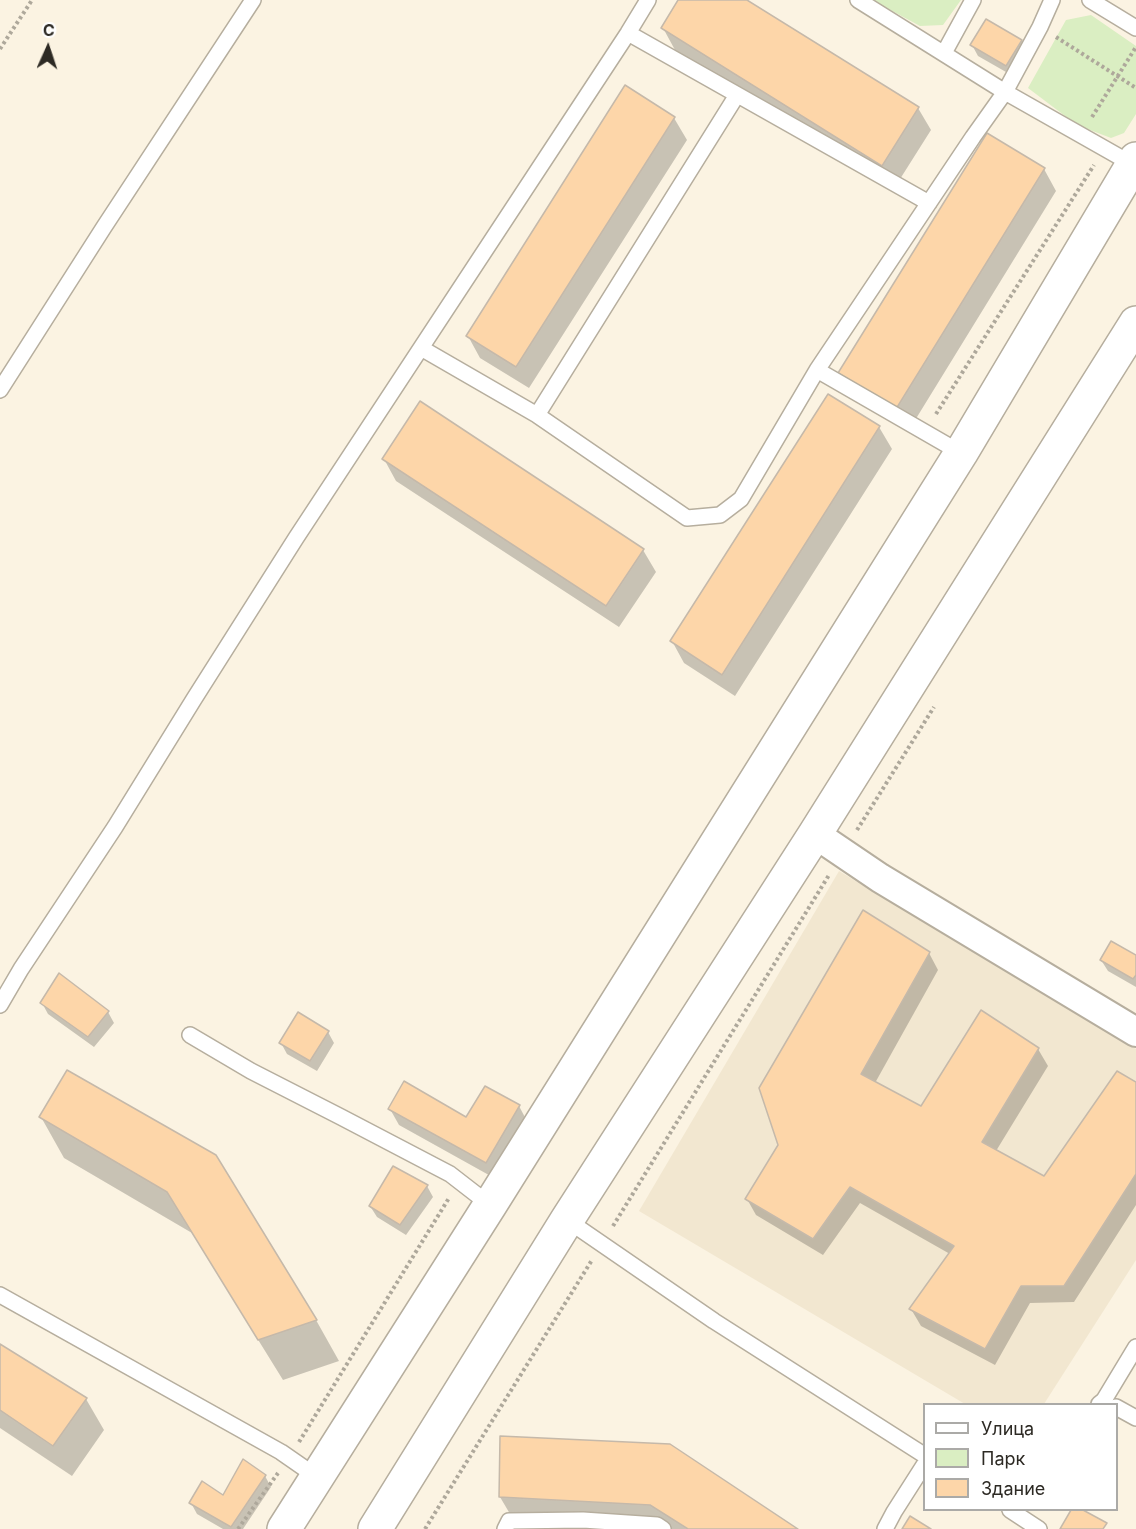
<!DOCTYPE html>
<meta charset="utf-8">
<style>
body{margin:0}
#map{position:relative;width:1136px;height:1529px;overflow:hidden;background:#fbf3e2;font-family:Inter,sans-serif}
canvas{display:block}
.legend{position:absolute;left:923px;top:1403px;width:195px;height:108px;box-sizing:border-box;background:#fff;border:2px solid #abaaa7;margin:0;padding:8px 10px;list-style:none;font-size:18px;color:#2d2a24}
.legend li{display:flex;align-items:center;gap:12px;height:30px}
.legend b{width:30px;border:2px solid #abaaa7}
.north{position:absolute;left:18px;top:18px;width:60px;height:60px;-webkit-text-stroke:4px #fff;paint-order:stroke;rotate:3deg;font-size:16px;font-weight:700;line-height:24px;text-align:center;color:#2d2a24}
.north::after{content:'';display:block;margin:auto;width:21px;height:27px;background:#2d2a24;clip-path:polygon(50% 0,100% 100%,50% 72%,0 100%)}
</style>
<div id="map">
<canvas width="1136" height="1529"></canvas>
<ul class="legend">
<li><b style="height:8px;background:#fff"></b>Улица</li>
<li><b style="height:16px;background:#daeec2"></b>Парк</li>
<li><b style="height:16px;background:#fdd6a9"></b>Здание</li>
</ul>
<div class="north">С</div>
</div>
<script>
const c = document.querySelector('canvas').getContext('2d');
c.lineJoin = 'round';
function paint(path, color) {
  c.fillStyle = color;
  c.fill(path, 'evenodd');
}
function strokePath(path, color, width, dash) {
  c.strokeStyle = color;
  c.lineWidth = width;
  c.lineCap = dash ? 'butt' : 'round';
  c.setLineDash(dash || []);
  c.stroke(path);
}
paint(new Path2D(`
 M 839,871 L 1136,1049 L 1136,1260 L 1044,1404 L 965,1404 L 639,1211 Z`), '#f2e7d0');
paint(new Path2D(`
 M 872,0 L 961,0 L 943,25 L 920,26 Z
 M 1091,15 L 1136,46 L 1136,114 L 1124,133 L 1111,138 L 1077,125 L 1028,88 L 1066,20 Z`), '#daeec2');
paint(new Path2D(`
 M 680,0 L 744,0 L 918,108 L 931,130 L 895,187 L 675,50 L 663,28 Z
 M 1021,41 L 1027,52 L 1013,76 L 978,56 L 972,45 Z
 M 674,118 L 687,140 L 529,388 L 480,358 L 468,336 Z
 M 1044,169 L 1056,191 L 909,430 L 853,395 L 840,373 Z
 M 879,427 L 892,449 L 735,696 L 684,663 L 672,641 Z
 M 384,459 L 643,550 L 656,572 L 619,627 L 396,481 Z
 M 929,953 L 938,970 L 875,1083 L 921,1108 L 1038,1049 L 1048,1066 L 996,1151 L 1044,1178 L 1136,1084 L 1136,1205 L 1074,1302 L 1030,1303 L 995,1365 L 921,1326 L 911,1309 L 950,1254 L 860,1203 L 823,1255 L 756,1215 L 747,1199 Z
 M 1136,957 L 1136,987 L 1108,971 L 1101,960 Z
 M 42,1003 L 108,1012 L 114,1023 L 94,1047 L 48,1014 Z
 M 328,1032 L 334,1043 L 317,1071 L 287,1054 L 281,1043 Z
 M 519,1106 L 528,1123 L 496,1179 L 399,1125 L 390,1109 L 467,1119 Z
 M 41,1117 L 214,1156 L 316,1320 L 339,1361 L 283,1380 L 192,1233 L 64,1158 Z
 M 427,1186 L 433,1197 L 406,1235 L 377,1217 L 370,1206 Z
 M 0,1346 L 86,1399 L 104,1430 L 72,1476 L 0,1428 Z
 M 501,1438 L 795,1529 L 669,1529 L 513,1519 L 500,1497 Z
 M 265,1476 L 271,1487 L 243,1529 L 223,1529 L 197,1514 L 191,1503 L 223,1497 Z`), '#0003');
const building = new Path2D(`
 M 678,0 L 747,0 L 919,107 L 882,166 L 661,28 Z
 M 986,19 L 1022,40 L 1006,66 L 970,45 Z
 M 625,85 L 675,117 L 516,367 L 466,336 Z
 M 987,133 L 1045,168 L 896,409 L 838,373 Z
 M 828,394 L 880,426 L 722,675 L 670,641 Z
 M 420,401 L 644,549 L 606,606 L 382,459 Z
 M 863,910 L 930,952 L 861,1074 L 921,1106 L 981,1010 L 1039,1048 L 982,1142 L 1044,1176 L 1117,1071 L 1136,1082 L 1136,1174 L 1064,1286 L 1021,1286 L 985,1349 L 909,1309 L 954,1246 L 850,1187 L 813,1239 L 745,1199 L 778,1145 L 759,1088 Z
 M 1111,941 L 1136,955 L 1136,975 L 1133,979 L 1100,960 Z
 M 59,973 L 109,1011 L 88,1037 L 40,1003 Z
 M 298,1012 L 329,1031 L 310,1061 L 279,1043 Z
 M 67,1070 L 216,1155 L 317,1320 L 258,1340 L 167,1192 L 39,1117 Z
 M 404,1081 L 466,1117 L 485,1086 L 520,1105 L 486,1163 L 388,1109 Z
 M 393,1166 L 428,1185 L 400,1225 L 369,1206 Z
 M 0,1344 L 87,1398 L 53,1446 L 0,1410 Z
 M 500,1436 L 670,1444 L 798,1529 L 688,1529 L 650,1505 L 499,1497 Z
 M 243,1459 L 266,1475 L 231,1527 L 189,1503 L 202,1481 L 223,1495 Z
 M 1071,1510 L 1083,1510 L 1107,1523 L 1103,1529 L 1060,1529 Z
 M 910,1516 L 931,1529 L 902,1529 Z`);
paint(building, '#fdd6a9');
strokePath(building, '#c5b9aa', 1.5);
const service = new Path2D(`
 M 858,0 L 1005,92 L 1132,164
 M 1090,0 L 1136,28
 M 628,33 L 929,203
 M 944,53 L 973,0
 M 421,348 L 537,415 L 687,518 L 720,515 L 741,499 L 817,370 L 973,137 L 1005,92 L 1040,27 L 1052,0
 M 817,370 L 961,453
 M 0,390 L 104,227 L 253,0
 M 537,415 L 737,95
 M 0,1005 L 21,969 L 115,827 L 194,699 L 296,538 L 628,33 L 648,0
 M 190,1035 L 251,1071 L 341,1117 L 450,1174 L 490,1205
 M 567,1220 L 714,1321 L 924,1455
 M 0,1295 L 281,1452 L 317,1477
 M 1099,1404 L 1104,1400 L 1136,1347
 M 1116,1407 L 1136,1418
 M 1010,1510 L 1039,1529
 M 505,1529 L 509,1521 L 583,1520 L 657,1525 L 663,1529
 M 885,1529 L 894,1512 L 924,1465`);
const minor = new Path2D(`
 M 815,834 L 880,878 L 1136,1032`);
const tertiary = new Path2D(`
 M 284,1529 L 490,1205 L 961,453 L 1136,159
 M 375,1529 L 567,1220 L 815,834 L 1136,323`);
strokePath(service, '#b6ae9e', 18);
strokePath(minor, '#b6ae9e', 32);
strokePath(tertiary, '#b6ae9e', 36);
strokePath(new Path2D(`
 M 1056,37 L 1136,88
 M 0,49 L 32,0
 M 1092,117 L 1136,47
 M 936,414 L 1094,165
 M 857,830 L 934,707
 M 613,1226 L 829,875
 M 299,1442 L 449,1198
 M 238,1529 L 278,1473
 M 425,1529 L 592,1260`), '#aea89b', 4, [3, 3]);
strokePath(service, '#fff', 15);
strokePath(minor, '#fff', 28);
strokePath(tertiary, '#fff', 33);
</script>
